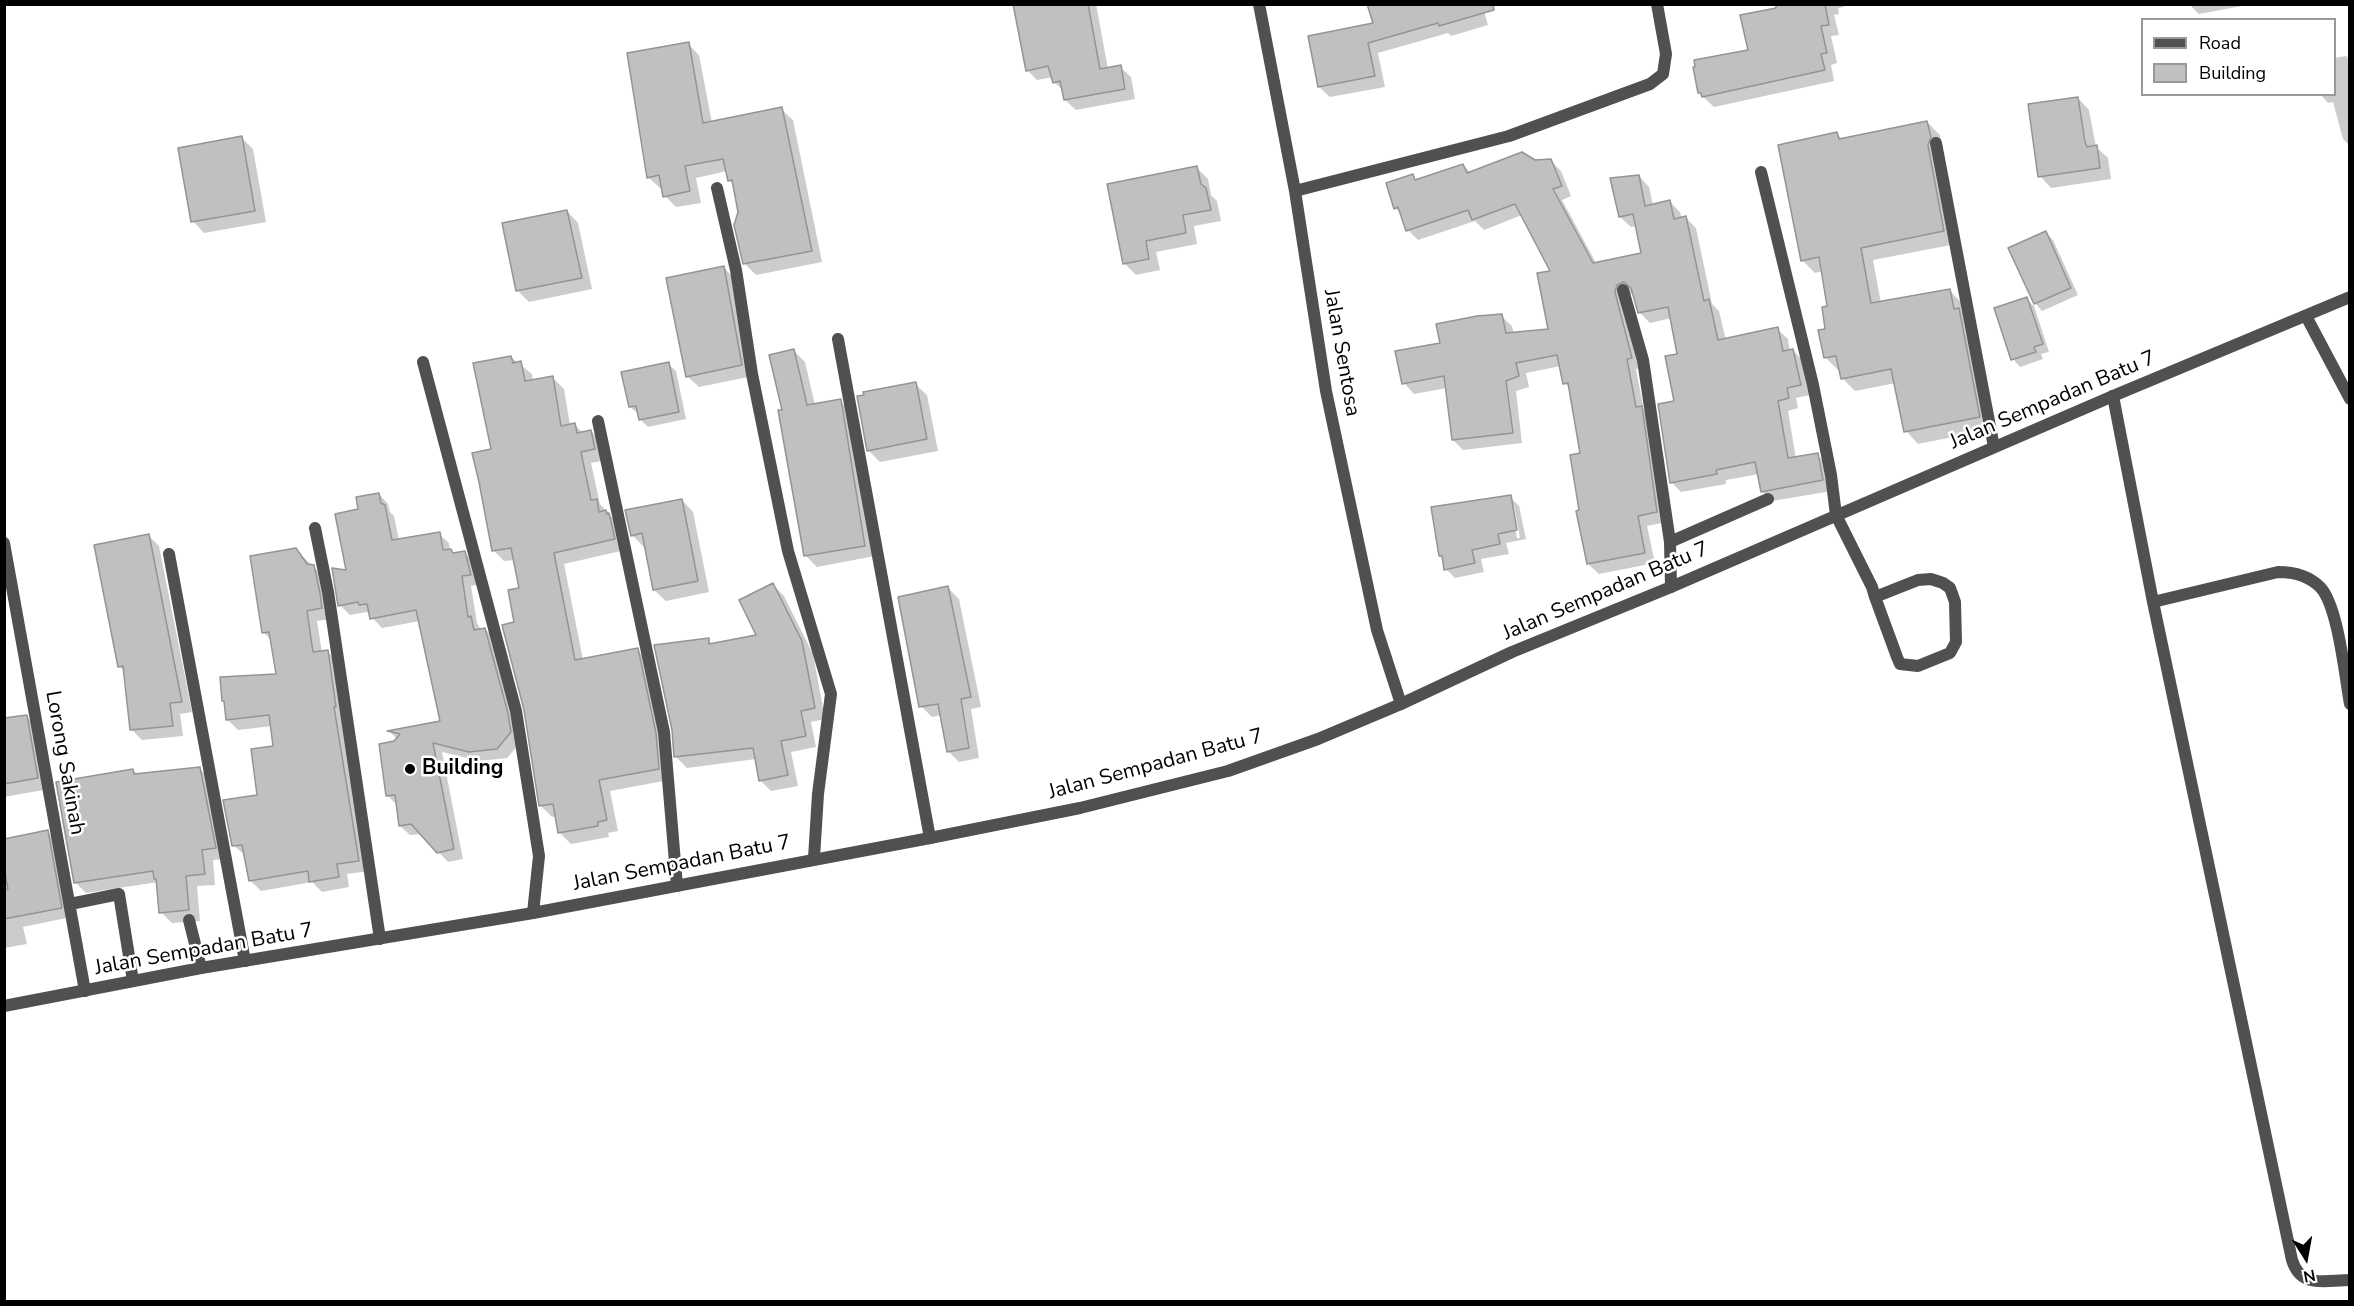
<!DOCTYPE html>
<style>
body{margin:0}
#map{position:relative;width:2354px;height:1306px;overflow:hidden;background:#fff;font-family:"Nunito Sans",sans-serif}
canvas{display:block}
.frame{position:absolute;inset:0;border:6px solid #000;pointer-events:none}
.legend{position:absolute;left:2141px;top:18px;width:195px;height:78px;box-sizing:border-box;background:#fff;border:2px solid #999;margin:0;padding:8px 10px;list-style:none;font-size:18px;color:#000}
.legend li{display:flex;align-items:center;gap:12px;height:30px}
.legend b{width:30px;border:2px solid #999}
.north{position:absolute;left:2276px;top:1228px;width:60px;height:60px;-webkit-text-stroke:4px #fff;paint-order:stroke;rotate:169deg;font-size:16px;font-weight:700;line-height:24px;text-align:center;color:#000}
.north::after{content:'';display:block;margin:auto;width:21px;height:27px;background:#000;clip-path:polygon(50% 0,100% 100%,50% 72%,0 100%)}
</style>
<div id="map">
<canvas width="2354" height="1306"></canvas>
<div class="frame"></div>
<ul class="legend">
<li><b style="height:8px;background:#505050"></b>Road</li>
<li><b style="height:16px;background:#c0c0c0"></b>Building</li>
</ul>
<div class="north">N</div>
</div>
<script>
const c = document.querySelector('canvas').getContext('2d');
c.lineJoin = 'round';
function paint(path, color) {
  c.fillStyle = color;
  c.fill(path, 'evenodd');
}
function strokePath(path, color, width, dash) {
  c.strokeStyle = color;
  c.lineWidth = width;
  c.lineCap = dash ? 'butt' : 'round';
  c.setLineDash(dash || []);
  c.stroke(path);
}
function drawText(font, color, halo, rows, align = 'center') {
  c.font = font + ' "Nunito Sans",sans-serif';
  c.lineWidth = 5;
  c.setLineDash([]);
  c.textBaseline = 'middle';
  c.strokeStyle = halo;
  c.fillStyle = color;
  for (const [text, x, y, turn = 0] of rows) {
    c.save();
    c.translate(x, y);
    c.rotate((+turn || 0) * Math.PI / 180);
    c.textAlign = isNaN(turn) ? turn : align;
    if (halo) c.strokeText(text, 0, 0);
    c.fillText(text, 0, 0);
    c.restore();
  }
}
paint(new Path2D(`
 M 1015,4 L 1096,4 L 1108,69 L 1120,67 L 1131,77 L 1135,99 L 1076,110 L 1065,100 L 1064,91 L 1054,82 L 1053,77 L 1037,80 L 1027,70 Z
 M 1482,4 L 1488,25 L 1451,36 L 1448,33 L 1378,53 L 1385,87 L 1330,97 L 1319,87 L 1375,24 Z
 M 1777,4 L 1843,4 L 1844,7 L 1838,8 L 1839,14 L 1834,15 L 1839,35 L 1831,36 L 1837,63 L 1831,65 L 1834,81 L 1714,107 L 1699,93 L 1750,51 L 1778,9 Z
 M 2189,4 L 2242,4 L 2242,6 L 2199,14 Z
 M 688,44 L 699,55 L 712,123 L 781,109 L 793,120 L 822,262 L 756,275 L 744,263 L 739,213 L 734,185 L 729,180 L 727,171 L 696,178 L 701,203 L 676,207 L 665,196 L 663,188 L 660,188 L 648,177 Z
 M 2346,56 L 2350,60 L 2350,146 L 2343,139 L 2333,102 L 2328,103 L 2320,94 L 2334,94 L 2334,58 Z
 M 2078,98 L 2089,110 L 2096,147 L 2108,158 L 2111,179 L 2051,188 L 2040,176 Z
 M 1927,122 L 1940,135 L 1956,244 L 1873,260 L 1881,303 L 1950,291 L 1962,303 L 1992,429 L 1918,444 L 1906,431 L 1896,383 L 1855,391 L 1842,378 L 1840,370 L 1838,370 L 1825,357 L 1829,308 L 1823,271 L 1815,273 L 1802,260 L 1837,134 L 1842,139 Z
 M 242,138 L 253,149 L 266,222 L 204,233 L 193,221 Z
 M 1551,161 L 1561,171 L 1571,196 L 1562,200 L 1596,263 L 1643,254 L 1637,226 L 1631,227 L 1620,217 L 1639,176 L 1649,187 L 1653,205 L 1670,202 L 1680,212 L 1682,219 L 1686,218 L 1696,228 L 1712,304 L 1719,311 L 1726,340 L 1777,329 L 1788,339 L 1790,351 L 1793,350 L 1803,361 L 1810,395 L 1796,398 L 1798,408 L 1788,411 L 1796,459 L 1817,455 L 1828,465 L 1832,491 L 1772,501 L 1762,491 L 1759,474 L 1726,480 L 1726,484 L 1681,492 L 1671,482 L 1679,355 L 1672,318 L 1650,323 L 1639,312 L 1634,292 L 1625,298 L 1642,368 L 1636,369 L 1644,411 L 1651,418 L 1667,522 L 1647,526 L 1655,563 L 1599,574 L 1588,564 L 1580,512 L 1582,454 L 1570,389 L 1565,383 L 1561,366 L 1526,373 L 1529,387 L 1516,391 L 1522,443 L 1463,450 L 1453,440 L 1447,388 L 1414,394 L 1404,383 L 1442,345 L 1501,316 L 1512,326 L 1514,334 L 1550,330 L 1552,272 L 1522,215 L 1484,230 L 1475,221 L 1418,240 L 1408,230 L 1403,215 L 1395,208 L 1412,176 L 1417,180 L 1463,165 L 1471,173 Z
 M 1197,168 L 1208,179 L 1211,195 L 1217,201 L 1221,221 L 1194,226 L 1197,244 L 1156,252 L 1160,270 L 1136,275 L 1125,264 Z
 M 567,211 L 578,223 L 592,289 L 529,302 L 518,291 Z
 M 2046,233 L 2053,240 L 2078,295 L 2042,311 L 2035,303 Z
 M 724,268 L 735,279 L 753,376 L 699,387 L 687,376 Z
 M 2026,299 L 2034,306 L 2049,352 L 2041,354 L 2043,359 L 2020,367 L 2013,359 Z
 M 794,351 L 805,362 L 815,405 L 840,401 L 851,412 L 875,556 L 817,567 L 806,556 Z
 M 511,357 L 532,374 L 533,381 L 553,378 L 564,389 L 570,425 L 574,424 L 583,433 L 591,431 L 602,442 L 606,460 L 591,463 L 600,504 L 620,526 L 625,550 L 564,564 L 583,660 L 637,650 L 649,661 L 669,780 L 610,791 L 618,831 L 608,833 L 609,837 L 571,844 L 560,833 L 557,816 L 552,817 L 541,806 L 516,623 L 520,589 L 515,560 L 504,561 L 493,550 L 493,450 Z
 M 668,364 L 676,371 L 686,419 L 648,427 L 640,419 L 639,414 L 630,407 Z
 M 915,384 L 927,395 L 938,451 L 880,462 L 868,450 L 866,396 Z
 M 379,494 L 388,504 L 390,512 L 394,516 L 399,540 L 439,534 L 449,543 L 450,551 L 455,554 L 464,552 L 474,562 L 480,584 L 471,586 L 477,623 L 481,630 L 485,629 L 495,639 L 520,743 L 507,758 L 479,761 L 442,752 L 463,859 L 448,862 L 422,834 L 410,835 L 400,826 L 398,806 L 388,796 L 395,743 L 398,740 L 390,732 L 442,722 L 420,621 L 382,628 L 367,612 L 350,615 L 340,605 L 360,510 Z
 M 1510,497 L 1519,506 L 1526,539 L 1506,543 L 1509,554 L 1481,559 L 1484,572 L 1455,578 L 1446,569 L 1444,559 L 1440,556 ZM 1511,505 L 1514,505 L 1520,538 L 1517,538 Z
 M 682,500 L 693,512 L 709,592 L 666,601 L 654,590 L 646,546 L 644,547 L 632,535 Z
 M 148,535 L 159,546 L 192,712 L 180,714 L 183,736 L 142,740 L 132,730 L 125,672 L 119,666 Z
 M 296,550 L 324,577 L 332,619 L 317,621 L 322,653 L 328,652 L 339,662 L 369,871 L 347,874 L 349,887 L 322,892 L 312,882 L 261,891 L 250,880 L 246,856 L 233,845 L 259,797 L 275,747 L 272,726 L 238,730 L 227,719 L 226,703 L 223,701 L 277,675 L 272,641 L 264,633 L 252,557 Z
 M 773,585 L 784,596 L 813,654 L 825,719 L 811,722 L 816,747 L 791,752 L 798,786 L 771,791 L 760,780 L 756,759 L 687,768 L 676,757 L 708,639 L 713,645 L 758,636 Z
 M 948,588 L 959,599 L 981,707 L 971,709 L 979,758 L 959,762 L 948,751 L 941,715 L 932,717 L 921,706 Z
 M 26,716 L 38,728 L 49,789 L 4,797 L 4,720 Z
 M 200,769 L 211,780 L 226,859 L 213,860 L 215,885 L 197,886 L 200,921 L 172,923 L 161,912 L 158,882 L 86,893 L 75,882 L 133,770 L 138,775 Z
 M 47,832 L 57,842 L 71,917 L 23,927 L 27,944 L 4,948 L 4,840 Z`), '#0003');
const building = new Path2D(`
 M 1013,4 L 1088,4 L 1100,69 L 1121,65 L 1125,89 L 1064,100 L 1060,81 L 1053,83 L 1048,66 L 1026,71 Z
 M 1367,4 L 1493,4 L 1494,10 L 1439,26 L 1438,23 L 1368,43 L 1375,76 L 1318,87 L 1308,36 L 1373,23 Z
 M 1776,4 L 1825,4 L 1829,25 L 1821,26 L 1827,53 L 1821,54 L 1825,70 L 1702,97 L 1701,93 L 1698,93 L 1693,67 L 1695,67 L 1694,60 L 1748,50 L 1740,15 L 1776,8 Z
 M 689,42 L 703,123 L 782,107 L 812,251 L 743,264 L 734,225 L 738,212 L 732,180 L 728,181 L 723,159 L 685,166 L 690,191 L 663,197 L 659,175 L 647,178 L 627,53 Z
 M 2078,97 L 2085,142 L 2087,147 L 2097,145 L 2100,168 L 2038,177 L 2028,104 Z
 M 1927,121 L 1931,137 L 1928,145 L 1944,231 L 1861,248 L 1871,303 L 1950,289 L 1954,309 L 1959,308 L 1980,417 L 1904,432 L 1891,369 L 1841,379 L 1836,356 L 1824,358 L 1818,330 L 1825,329 L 1822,307 L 1827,306 L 1819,257 L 1801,261 L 1778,145 L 1837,132 L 1839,139 Z
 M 242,136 L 255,211 L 191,222 L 178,148 Z
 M 1522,152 L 1535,160 L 1551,159 L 1562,186 L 1553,189 L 1593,263 L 1641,253 L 1633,214 L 1619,217 L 1610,178 L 1639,175 L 1645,206 L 1670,200 L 1674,219 L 1686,216 L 1704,301 L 1709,299 L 1718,340 L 1778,327 L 1783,351 L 1793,349 L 1801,385 L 1787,388 L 1789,398 L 1778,401 L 1788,458 L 1818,453 L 1823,480 L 1761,492 L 1755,462 L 1716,470 L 1717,474 L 1670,483 L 1658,404 L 1674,401 L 1665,356 L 1677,354 L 1668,307 L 1638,313 L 1631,288 L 1624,282 L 1617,285 L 1615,292 L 1632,358 L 1627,359 L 1636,407 L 1642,406 L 1657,512 L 1638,516 L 1645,553 L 1587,564 L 1576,511 L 1579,510 L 1570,455 L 1580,453 L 1568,383 L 1563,384 L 1557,355 L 1516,363 L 1519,376 L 1506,381 L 1513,433 L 1452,440 L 1444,376 L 1402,384 L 1395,351 L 1440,343 L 1436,324 L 1477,316 L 1502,314 L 1506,333 L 1548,329 L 1537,273 L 1550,271 L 1515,204 L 1472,220 L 1468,210 L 1406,231 L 1398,207 L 1394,209 L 1386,183 L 1413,174 L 1415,180 L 1463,164 L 1467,173 Z
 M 1197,166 L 1201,184 L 1206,188 L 1211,210 L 1183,215 L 1186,233 L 1146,241 L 1149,259 L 1123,264 L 1107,184 Z
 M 567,210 L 582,278 L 516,291 L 502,223 Z
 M 2046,231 L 2071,288 L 2034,304 L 2008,248 Z
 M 724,266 L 742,365 L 686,377 L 666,278 Z
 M 2027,297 L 2043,344 L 2034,347 L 2036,352 L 2011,360 L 1994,308 Z
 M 794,349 L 807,405 L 841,399 L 865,546 L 804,556 L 778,410 L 782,410 L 769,355 Z
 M 511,356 L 513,363 L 521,361 L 525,381 L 553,376 L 561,426 L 575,423 L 577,433 L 591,430 L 595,449 L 581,452 L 591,500 L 597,499 L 599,512 L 606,510 L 607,514 L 609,513 L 615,539 L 554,553 L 575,660 L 638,648 L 656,733 L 659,769 L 599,780 L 607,820 L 598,822 L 598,826 L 558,833 L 553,804 L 539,806 L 524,710 L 502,625 L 514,622 L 508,590 L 519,588 L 511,548 L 492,551 L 479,482 L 472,453 L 491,449 L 473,363 Z
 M 669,362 L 679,412 L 639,420 L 636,406 L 629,407 L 621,372 Z
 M 916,382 L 927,439 L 867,451 L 857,396 L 864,395 L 863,392 Z
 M 379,493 L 381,503 L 385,505 L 392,540 L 440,532 L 443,550 L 451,549 L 453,553 L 465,551 L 471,575 L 462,576 L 468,617 L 471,616 L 474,630 L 485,628 L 508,713 L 511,732 L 497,749 L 469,752 L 433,743 L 454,849 L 437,853 L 411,824 L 399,826 L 395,795 L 386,796 L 379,744 L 394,741 L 400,734 L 387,731 L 440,721 L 416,610 L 370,619 L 367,604 L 359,605 L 358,602 L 338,606 L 332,568 L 346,570 L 335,514 L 358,509 L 356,497 Z
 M 1511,495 L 1517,530 L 1498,534 L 1500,544 L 1472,550 L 1475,563 L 1444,570 L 1442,556 L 1439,556 L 1431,507 Z
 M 682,499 L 698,581 L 653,590 L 642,533 L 631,536 L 625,510 Z
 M 149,534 L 182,702 L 170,703 L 173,726 L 130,730 L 123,666 L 118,667 L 94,545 Z
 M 296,548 L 307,564 L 314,565 L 320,593 L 322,608 L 307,611 L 313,652 L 328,650 L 336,707 L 334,707 L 359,861 L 337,864 L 339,877 L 309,882 L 308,871 L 249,881 L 242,845 L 232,846 L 223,800 L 257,795 L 251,749 L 273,746 L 269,715 L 226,720 L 224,701 L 222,701 L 220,677 L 276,674 L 269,632 L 262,633 L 250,556 Z
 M 773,583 L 802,641 L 815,708 L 801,711 L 806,736 L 781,741 L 788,775 L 759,781 L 753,748 L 674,757 L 672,730 L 654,645 L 709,638 L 709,644 L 756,635 L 739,600 Z
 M 948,586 L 971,697 L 961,699 L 969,748 L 947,752 L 938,704 L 919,707 L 898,597 Z
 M 27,715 L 38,778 L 4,784 L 4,718 Z
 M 200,767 L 216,848 L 202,850 L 205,874 L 186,876 L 189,910 L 159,913 L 156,879 L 154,879 L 153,871 L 74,883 L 56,782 L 133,769 L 134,774 Z
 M 48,830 L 62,908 L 4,919 L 4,890 L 8,889 L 4,869 L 4,839 Z`);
paint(building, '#c0c0c0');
strokePath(building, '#949494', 1.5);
strokePath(new Path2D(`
 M 189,920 L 201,968`), '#505050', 12);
strokePath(new Path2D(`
 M 1259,4 L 1295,191 L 1326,391 L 1377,630 L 1401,704
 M 1936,143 L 1994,447
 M 1761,172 L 1813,385 L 1831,475 L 1836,515 L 1872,587 L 1875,597 L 1897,657 L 1900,664 L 1918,666 L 1950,653 L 1956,642 L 1955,602 L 1950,588 L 1943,583 L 1931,579 L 1918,580 L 1875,597
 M 717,188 L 736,270 L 752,374 L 788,551 L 831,694 L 818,794 L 814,858
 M 1295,191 L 1509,136 L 1650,84 L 1663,74 L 1666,54 L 1657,4
 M 1623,290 L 1643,360 L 1670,542 L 1671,587
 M 2306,316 L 2350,399
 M 838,339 L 930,838
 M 423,362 L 516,711 L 539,856 L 533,913
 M 2113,396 L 2153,602 L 2292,1260 C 2301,1289 2325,1280 2350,1280
 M 598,421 L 664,732 L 677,886
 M 315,528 L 328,592 L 380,939
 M 1670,542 L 1768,499
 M 4,543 L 85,991
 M 169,554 L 245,961
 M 2153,602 L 2278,572 C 2293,572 2309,576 2320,587 C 2338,605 2345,677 2350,704
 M 70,904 L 119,894 L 133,981`), '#505050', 12);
strokePath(new Path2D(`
 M 4,1006 L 201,968 L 533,913 L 930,838 L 1080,808 L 1228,771 L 1318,739 L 1401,704 L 1512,652 L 1671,587 L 2113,396 L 2350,297`), '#505050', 12);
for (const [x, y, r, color] of [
 [410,769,6,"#000"]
]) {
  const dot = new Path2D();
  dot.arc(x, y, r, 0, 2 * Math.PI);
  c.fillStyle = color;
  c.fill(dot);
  strokePath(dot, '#fff', 2);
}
drawText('21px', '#000', '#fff', [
 ["Jalan Sentosa",1341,353,80],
 ["Jalan Sempadan Batu 7",2053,401,-23],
 ["Jalan Sempadan Batu 7",1606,592,-23],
 ["Lorong Sakinah",64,763,80],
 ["Jalan Sempadan Batu 7",1156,765,-15],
 ["Jalan Sempadan Batu 7",682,864,-11],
 ["Jalan Sempadan Batu 7",204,950,-10]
]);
drawText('bold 21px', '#000', '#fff', [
 ["Building",422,769]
], 'left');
</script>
